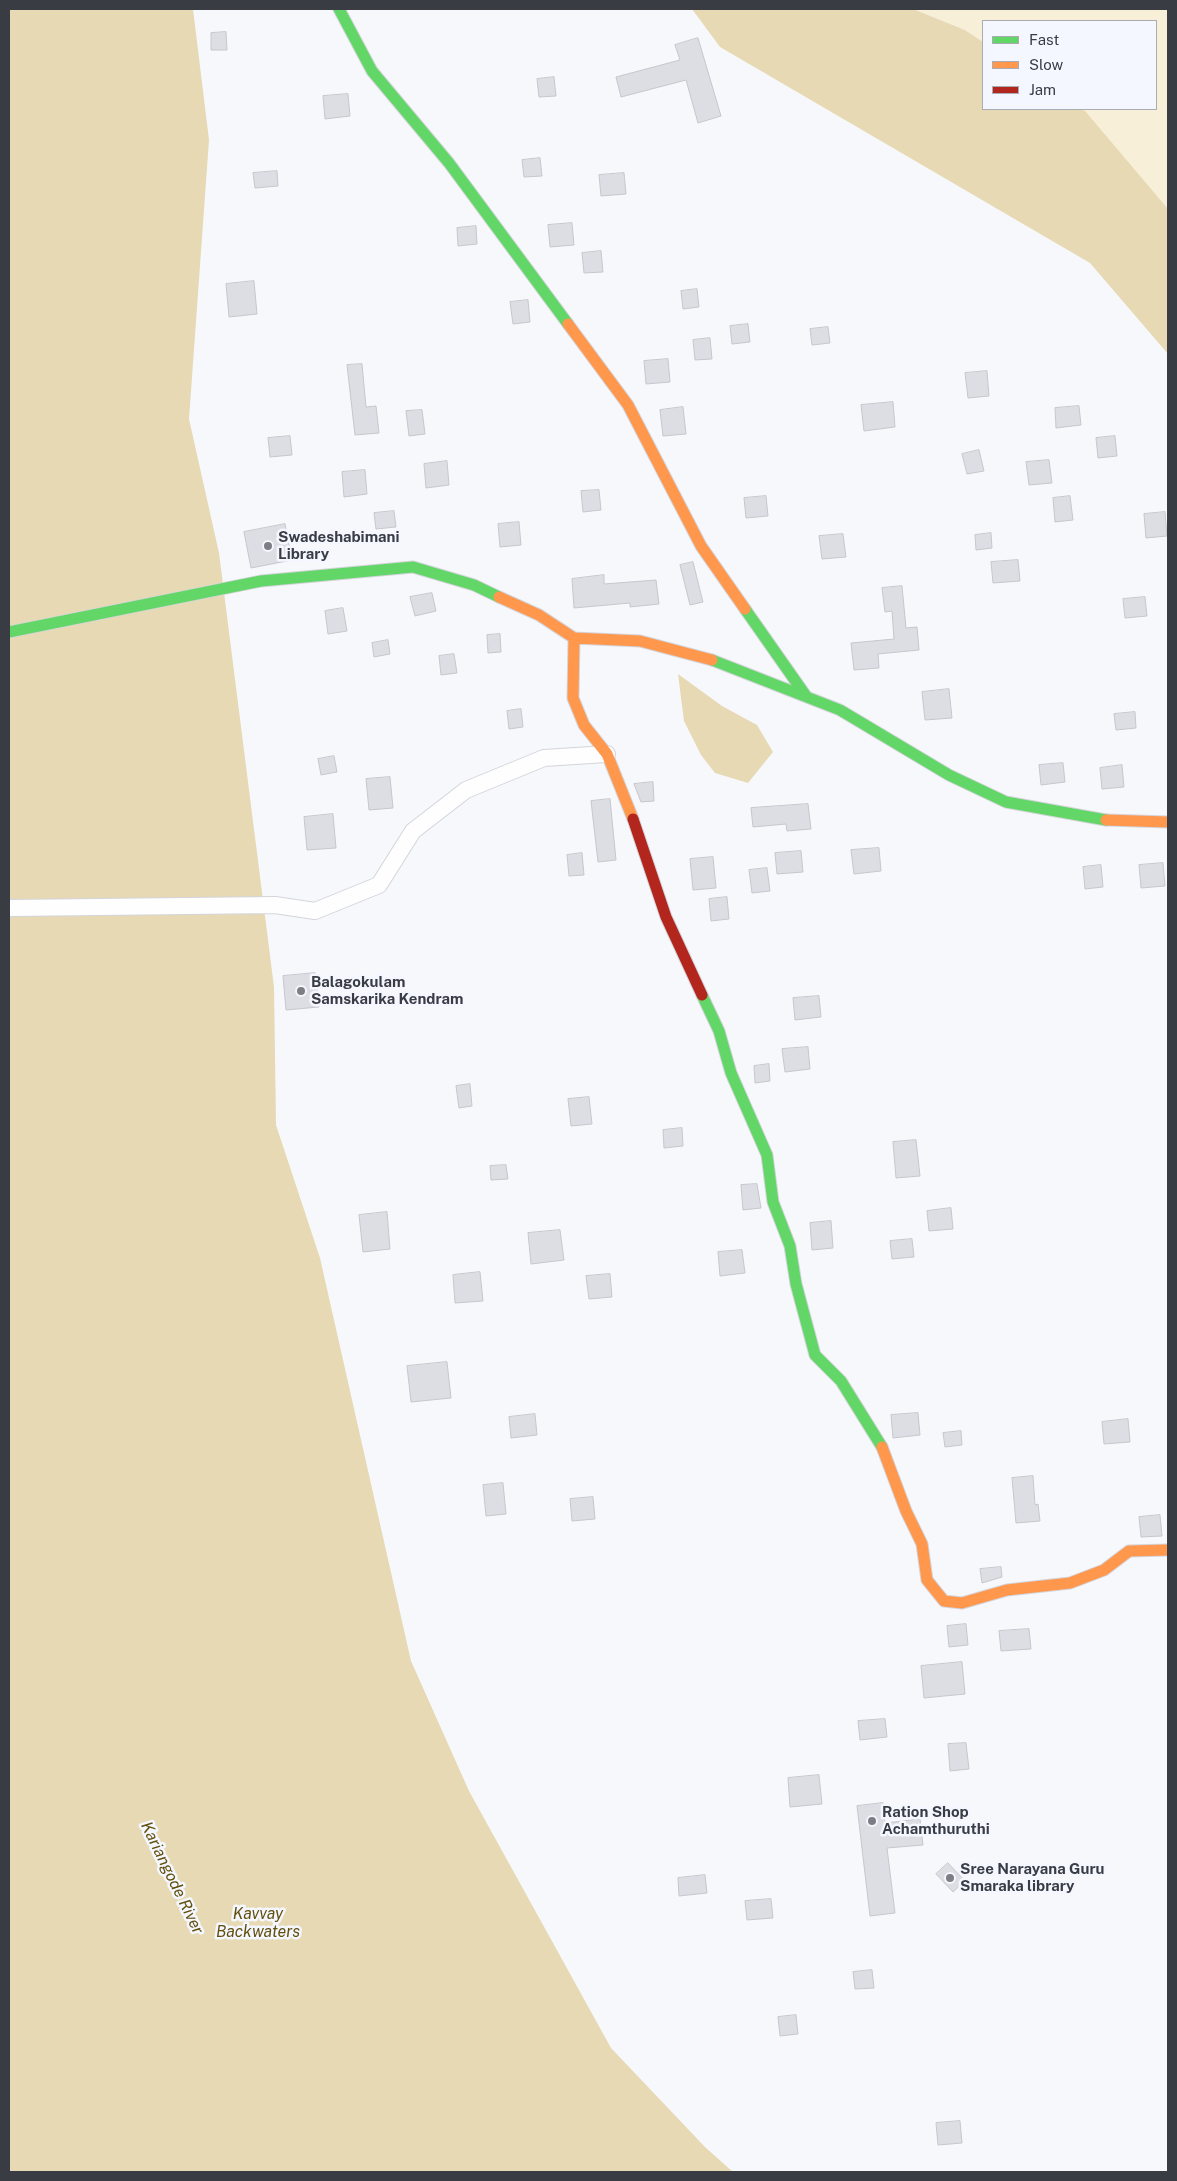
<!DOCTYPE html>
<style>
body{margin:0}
#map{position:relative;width:1177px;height:2181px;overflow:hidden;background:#f7f8fc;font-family:"Public Sans",sans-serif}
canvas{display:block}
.frame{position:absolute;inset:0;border:10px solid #3a3c44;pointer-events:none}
.legend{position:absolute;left:982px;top:20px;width:175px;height:90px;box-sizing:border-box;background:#f4f7ff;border:1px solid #aaacb4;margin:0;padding:6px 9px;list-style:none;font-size:15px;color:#3a3c44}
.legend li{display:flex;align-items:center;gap:10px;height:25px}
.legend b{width:25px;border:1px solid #aaacb4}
</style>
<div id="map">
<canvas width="1177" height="2181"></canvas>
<div class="frame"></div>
<ul class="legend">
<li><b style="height:6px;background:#63d668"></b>Fast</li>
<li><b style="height:6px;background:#ff974d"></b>Slow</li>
<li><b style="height:6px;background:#b3261e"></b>Jam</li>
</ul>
</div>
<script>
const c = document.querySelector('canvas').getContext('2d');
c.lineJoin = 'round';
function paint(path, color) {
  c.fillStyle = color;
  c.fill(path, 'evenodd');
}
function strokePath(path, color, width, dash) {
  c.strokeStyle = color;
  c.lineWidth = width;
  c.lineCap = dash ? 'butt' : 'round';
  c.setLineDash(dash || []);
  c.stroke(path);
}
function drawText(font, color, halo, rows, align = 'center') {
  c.font = font + ' "Public Sans",sans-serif';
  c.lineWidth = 5;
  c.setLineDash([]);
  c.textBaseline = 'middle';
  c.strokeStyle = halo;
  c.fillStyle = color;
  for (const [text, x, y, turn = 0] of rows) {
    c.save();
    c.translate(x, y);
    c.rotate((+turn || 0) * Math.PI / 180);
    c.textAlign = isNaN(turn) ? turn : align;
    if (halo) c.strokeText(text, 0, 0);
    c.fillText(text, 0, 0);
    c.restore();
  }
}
paint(new Path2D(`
 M 913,9 L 1168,9 L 1168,209 L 1081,109 L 1156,109 L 1156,21 L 983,21 L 983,42 L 965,30 Z`), '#f8efd8');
paint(new Path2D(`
 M 9,9 L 193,9 L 209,140 L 189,419 L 219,553 L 274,987 L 276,1125 L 320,1258 L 411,1661 L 469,1791 L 611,2048 L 705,2147 L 733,2172 L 9,2172 Z
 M 692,9 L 913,9 L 965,30 L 983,42 L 983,109 L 1081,109 L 1085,111 L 1168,209 L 1168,354 L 1090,263 L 720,47 Z
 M 678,674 L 722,706 L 757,725 L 773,752 L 748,783 L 715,773 L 701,755 L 684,721 Z`), '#e6d9b4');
const building = new Path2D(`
 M 226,32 L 227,50 L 211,50 L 211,33 Z
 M 698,38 L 721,116 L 698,123 L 686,80 L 621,97 L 616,77 L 680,60 L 675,45 Z
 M 554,77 L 556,96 L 539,97 L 537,79 Z
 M 348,94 L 350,116 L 325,119 L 323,96 Z
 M 540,158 L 542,176 L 524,177 L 522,160 Z
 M 277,171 L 278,186 L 255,188 L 253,173 Z
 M 624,173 L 626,194 L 601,196 L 599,175 Z
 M 572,223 L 574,245 L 550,247 L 548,225 Z
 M 476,226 L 477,244 L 458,246 L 457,228 Z
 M 601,251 L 603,272 L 584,273 L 582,253 Z
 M 254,281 L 257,314 L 229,317 L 226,284 Z
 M 697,289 L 699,307 L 683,309 L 681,291 Z
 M 528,300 L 530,322 L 513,324 L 510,302 Z
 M 748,324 L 750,342 L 732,344 L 730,326 Z
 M 828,327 L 830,343 L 812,345 L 810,329 Z
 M 710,338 L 712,359 L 695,360 L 693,340 Z
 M 668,359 L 670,382 L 646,384 L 644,361 Z
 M 362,364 L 366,407 L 376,406 L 379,433 L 355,435 L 347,365 Z
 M 987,371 L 989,396 L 968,398 L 965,373 Z
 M 893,402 L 895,427 L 864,431 L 861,405 Z
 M 1079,406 L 1081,425 L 1056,428 L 1055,408 Z
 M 683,407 L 686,434 L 663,436 L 660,410 Z
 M 422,410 L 425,434 L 409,436 L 406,411 Z
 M 290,436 L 292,455 L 270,457 L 268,438 Z
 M 1115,436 L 1117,456 L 1098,458 L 1096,438 Z
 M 979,450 L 984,471 L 967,474 L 962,454 Z
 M 1049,460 L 1052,483 L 1029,485 L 1026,462 Z
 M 447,461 L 449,485 L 426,488 L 424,464 Z
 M 365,470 L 367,494 L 344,497 L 342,472 Z
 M 599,490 L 601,510 L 583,512 L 581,491 Z
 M 766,496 L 768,516 L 746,518 L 744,498 Z
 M 1070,496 L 1073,520 L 1055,522 L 1053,498 Z
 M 394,511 L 396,527 L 376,529 L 374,513 Z
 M 1165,512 L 1167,536 L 1146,538 L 1144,514 Z
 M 519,522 L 521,545 L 500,547 L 498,524 Z
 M 285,524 L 292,560 L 251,568 L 244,532 Z
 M 991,533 L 992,548 L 976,550 L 975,535 Z
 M 843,534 L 846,557 L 822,559 L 819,536 Z
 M 1018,560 L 1020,581 L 993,583 L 991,562 Z
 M 693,562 L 703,602 L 690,605 L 680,565 Z
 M 604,575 L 604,584 L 656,580 L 659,604 L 630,607 L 630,603 L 574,608 L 572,579 Z
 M 902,586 L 906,628 L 917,627 L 919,650 L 878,654 L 879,668 L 854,670 L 851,643 L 894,639 L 892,611 L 885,612 L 882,588 Z
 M 432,593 L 436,611 L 415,616 L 410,597 Z
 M 1145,597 L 1147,616 L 1125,618 L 1123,599 Z
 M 343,608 L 347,631 L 328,634 L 325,611 Z
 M 500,634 L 501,652 L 488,653 L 487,635 Z
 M 388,640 L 390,654 L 374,657 L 372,643 Z
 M 454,654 L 457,673 L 441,675 L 439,656 Z
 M 949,689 L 952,718 L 925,720 L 922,692 Z
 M 521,709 L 523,727 L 509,729 L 507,711 Z
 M 1135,712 L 1136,728 L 1116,730 L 1114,714 Z
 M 334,756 L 337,772 L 321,775 L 318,759 Z
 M 1063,763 L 1065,782 L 1041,785 L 1039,765 Z
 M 1122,765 L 1124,787 L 1102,789 L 1100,768 Z
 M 390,777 L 393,808 L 369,810 L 366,779 Z
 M 653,782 L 654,801 L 641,802 L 634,784 Z
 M 610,799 L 616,860 L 598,862 L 591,801 Z
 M 808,804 L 811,829 L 787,831 L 786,824 L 753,827 L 751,808 Z
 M 333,814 L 336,848 L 307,850 L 304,817 Z
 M 879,848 L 881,871 L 854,874 L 851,850 Z
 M 801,851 L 803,872 L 777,874 L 775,853 Z
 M 582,853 L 584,875 L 569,876 L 567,855 Z
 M 713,857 L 716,888 L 693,890 L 690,859 Z
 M 1163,863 L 1165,886 L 1141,888 L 1139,865 Z
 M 1101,865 L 1103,887 L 1085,889 L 1083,867 Z
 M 767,868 L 770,891 L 752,893 L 749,870 Z
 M 727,897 L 729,919 L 711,921 L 709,899 Z
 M 315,973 L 319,1007 L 286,1010 L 283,976 Z
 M 819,996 L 821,1017 L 795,1020 L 793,998 Z
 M 808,1047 L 810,1069 L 785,1072 L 782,1049 Z
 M 769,1064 L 770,1081 L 755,1083 L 754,1066 Z
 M 470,1084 L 472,1106 L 459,1108 L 456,1086 Z
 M 589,1097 L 592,1124 L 571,1126 L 568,1099 Z
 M 682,1128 L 683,1146 L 664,1148 L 663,1130 Z
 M 916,1140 L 920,1176 L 896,1178 L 893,1142 Z
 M 506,1165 L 508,1179 L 491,1180 L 490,1166 Z
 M 757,1184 L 761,1208 L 743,1210 L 741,1185 Z
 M 951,1208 L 953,1229 L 929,1231 L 927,1211 Z
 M 387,1212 L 390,1249 L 363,1252 L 359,1215 Z
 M 831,1221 L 833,1248 L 812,1250 L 810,1223 Z
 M 560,1230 L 564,1260 L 531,1264 L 528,1233 Z
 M 912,1239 L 914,1257 L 892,1259 L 890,1241 Z
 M 742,1250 L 745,1273 L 720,1276 L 718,1252 Z
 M 480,1272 L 483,1301 L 455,1303 L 453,1275 Z
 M 610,1274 L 612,1297 L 589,1299 L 586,1276 Z
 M 447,1362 L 451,1398 L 411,1402 L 407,1366 Z
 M 918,1413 L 920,1435 L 893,1438 L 891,1415 Z
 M 535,1414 L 537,1435 L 511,1438 L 509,1417 Z
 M 1128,1419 L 1130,1442 L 1104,1444 L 1102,1422 Z
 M 961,1431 L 962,1445 L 945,1447 L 943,1433 Z
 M 1033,1476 L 1035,1505 L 1038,1504 L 1040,1521 L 1016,1523 L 1012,1478 Z
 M 503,1483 L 506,1514 L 486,1516 L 483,1485 Z
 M 593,1497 L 595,1519 L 572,1521 L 570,1499 Z
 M 1160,1515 L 1162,1536 L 1141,1537 L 1139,1517 Z
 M 1001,1567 L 1002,1577 L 982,1583 L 980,1569 Z
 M 966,1624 L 968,1645 L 949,1647 L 947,1626 Z
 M 1029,1629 L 1031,1649 L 1001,1651 L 999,1631 Z
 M 962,1662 L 965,1694 L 924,1698 L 921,1666 Z
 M 885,1719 L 887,1737 L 860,1740 L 858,1721 Z
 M 966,1743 L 969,1769 L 950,1771 L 948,1744 Z
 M 819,1775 L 822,1804 L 790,1807 L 788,1778 Z
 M 883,1803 L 885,1823 L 920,1819 L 923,1845 L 887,1848 L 895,1913 L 870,1916 L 857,1806 Z
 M 948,1863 L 965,1881 L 953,1892 L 936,1874 Z
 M 705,1875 L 707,1893 L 679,1896 L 678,1878 Z
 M 771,1899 L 773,1918 L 747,1920 L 745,1901 Z
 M 872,1970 L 874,1988 L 855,1989 L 853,1972 Z
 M 796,2015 L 798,2034 L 780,2036 L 778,2017 Z
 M 960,2121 L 962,2143 L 938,2145 L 936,2123 Z`);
paint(building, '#dddee3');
strokePath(building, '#c6c7cd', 1);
const street = new Path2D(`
 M 9,908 L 275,905 L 315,911 L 379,885 L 413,831 L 466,790 L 544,758 L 607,754`);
const fast = new Path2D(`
 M 339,9 L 372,71 L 449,163 L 568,324
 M 745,609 L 806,696
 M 9,632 L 261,581 L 413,567 L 474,585 L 499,597
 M 712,660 L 840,710 L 949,775 L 1006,802 L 1106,820
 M 702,995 L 719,1031 L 731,1073 L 767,1155 L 773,1202 L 790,1246 L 796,1284 L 815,1355 L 841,1381 L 882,1447`);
const slow = new Path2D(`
 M 568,324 L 628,405 L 701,546 L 745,609
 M 499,597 L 539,615 L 574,638 L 640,641 L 712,660
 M 574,638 L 573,698 L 584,725 L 607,754 L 633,819
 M 1106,820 L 1168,822
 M 882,1447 L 906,1511 L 922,1544 L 927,1580 L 944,1601 L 962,1603 L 1007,1590 L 1070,1583 L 1104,1570 L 1129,1551 L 1168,1550`);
const jam = new Path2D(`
 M 633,819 L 666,917 L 702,995`);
strokePath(street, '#d4d5db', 18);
strokePath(fast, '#d4d5db', 13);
strokePath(slow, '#d4d5db', 13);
strokePath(jam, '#d4d5db', 13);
strokePath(street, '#fefeff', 16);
strokePath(fast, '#63d668', 11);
strokePath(slow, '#ff974d', 11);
strokePath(jam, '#b3261e', 11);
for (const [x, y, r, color] of [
 [268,546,5,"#7c7e84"],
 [301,991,5,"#7c7e84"],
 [872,1821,5,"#7c7e84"],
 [950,1878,5,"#7c7e84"]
]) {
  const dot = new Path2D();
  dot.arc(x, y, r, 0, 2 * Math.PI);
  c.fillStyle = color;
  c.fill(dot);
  strokePath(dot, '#f4f7ff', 2);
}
drawText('bold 15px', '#3a3c44', '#f4f7ff', [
 ["Swadeshabimani",278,537],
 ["Library",278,554],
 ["Balagokulam",311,982],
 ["Samskarika Kendram",311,999],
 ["Ration Shop",882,1812],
 ["Achamthuruthi",882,1829],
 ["Sree Narayana Guru",960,1869],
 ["Smaraka library",960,1886]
], 'left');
drawText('italic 16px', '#634f0c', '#f4f7ff', [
 ["Kariangode River",172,1878,64],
 ["Kavvay",258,1914],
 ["Backwaters",258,1932]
]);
</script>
